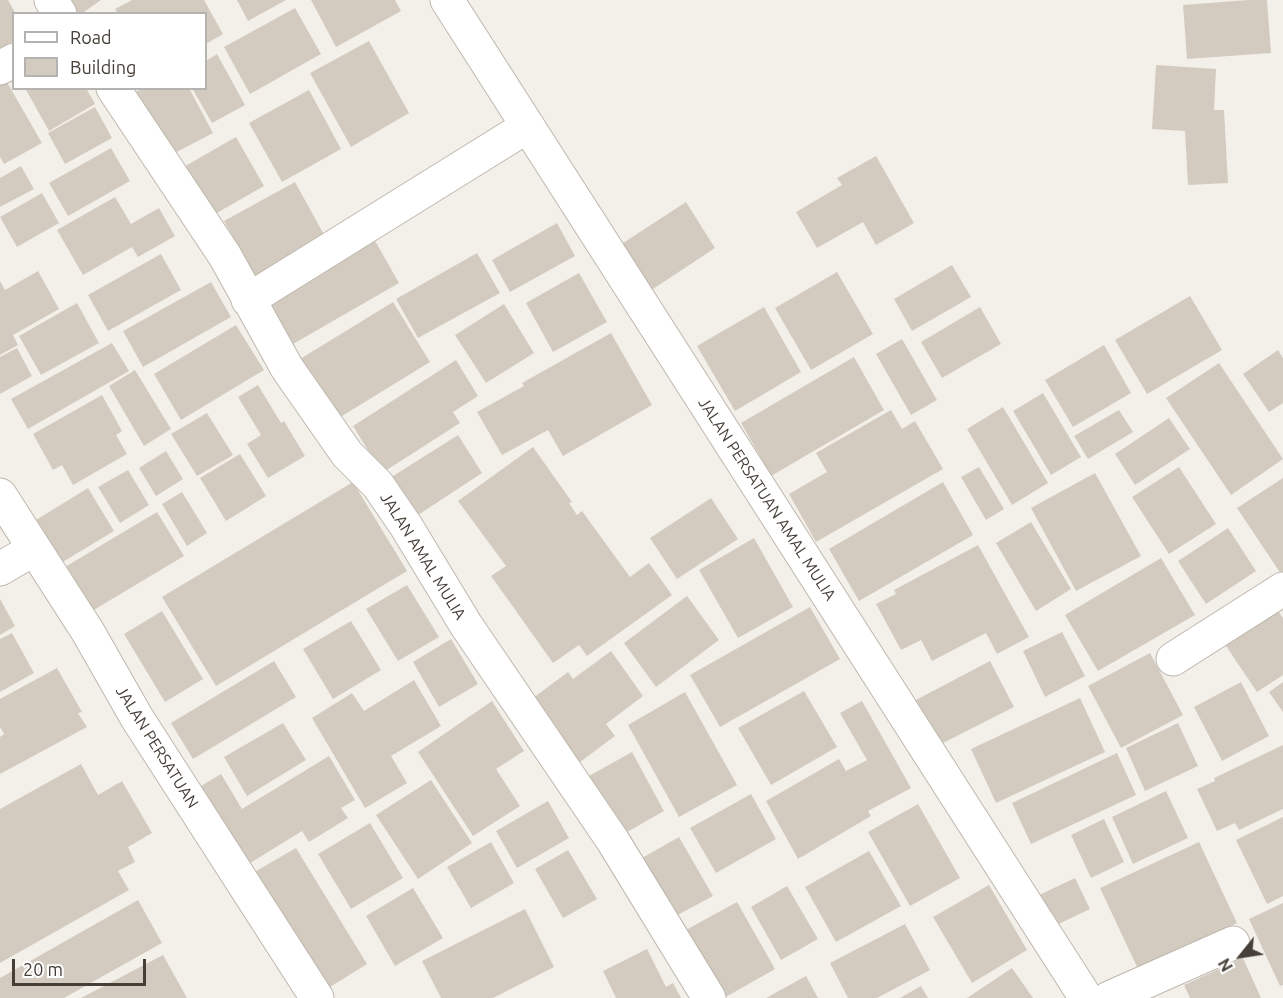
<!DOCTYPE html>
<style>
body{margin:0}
#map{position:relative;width:1283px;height:998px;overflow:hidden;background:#f3f0ea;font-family:Ubuntu,sans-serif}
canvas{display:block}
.legend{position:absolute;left:12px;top:12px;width:195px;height:78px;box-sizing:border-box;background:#fff;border:2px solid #b5b3af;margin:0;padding:8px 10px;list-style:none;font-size:18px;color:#474038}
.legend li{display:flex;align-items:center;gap:12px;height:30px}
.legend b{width:30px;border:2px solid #b5b3af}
.north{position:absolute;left:1211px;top:926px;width:60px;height:60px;-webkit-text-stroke:4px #fff;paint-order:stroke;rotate:240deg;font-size:16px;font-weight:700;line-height:24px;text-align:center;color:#474038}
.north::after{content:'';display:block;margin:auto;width:21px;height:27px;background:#474038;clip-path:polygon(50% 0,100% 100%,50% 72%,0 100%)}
.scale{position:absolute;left:12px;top:959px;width:134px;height:27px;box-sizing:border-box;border:3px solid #474038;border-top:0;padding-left:8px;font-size:18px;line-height:21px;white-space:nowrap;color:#474038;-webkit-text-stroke:4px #fff;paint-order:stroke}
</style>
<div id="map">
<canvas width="1283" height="998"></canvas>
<ul class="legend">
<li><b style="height:8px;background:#fff"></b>Road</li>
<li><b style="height:16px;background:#d4cbc0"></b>Building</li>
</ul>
<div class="north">N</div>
<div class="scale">20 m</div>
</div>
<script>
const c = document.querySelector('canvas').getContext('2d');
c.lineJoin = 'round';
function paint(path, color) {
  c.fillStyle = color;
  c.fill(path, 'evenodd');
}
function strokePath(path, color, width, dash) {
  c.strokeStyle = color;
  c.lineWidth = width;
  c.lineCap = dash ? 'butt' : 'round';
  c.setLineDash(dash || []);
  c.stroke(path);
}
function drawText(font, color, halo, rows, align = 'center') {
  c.font = font + ' Ubuntu,sans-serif';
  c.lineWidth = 4.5;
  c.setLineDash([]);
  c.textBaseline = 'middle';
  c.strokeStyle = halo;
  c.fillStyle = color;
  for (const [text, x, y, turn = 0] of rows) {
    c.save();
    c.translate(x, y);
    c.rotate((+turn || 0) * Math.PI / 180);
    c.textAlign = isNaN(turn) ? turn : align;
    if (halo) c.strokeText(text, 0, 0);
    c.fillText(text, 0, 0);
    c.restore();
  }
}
paint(new Path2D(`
 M 0,0 L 8,0 L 16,14 L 14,14 L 14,41 L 0,48 Z
 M 65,0 L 101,0 L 81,14 L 74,14 Z
 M 132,0 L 204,0 L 223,34 L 206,44 L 206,14 L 118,14 L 115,9 Z
 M 237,0 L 286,0 L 248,21 Z
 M 311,0 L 395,0 L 401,11 L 336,47 Z
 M 1248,0 L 1267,0 L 1271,53 L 1187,59 L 1183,5 Z
 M 295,8 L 321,54 L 250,94 L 224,47 Z
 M 369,41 L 409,113 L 351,147 L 310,73 Z
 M 217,54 L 245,105 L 212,123 L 192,88 L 206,88 L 206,61 Z
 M 1156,65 L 1216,69 L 1214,110 L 1224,110 L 1228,183 L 1188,185 L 1185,131 L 1152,129 Z
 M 4,77 L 42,143 L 4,164 L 0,157 L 0,79 Z
 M 25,88 L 86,88 L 95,104 L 49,131 Z
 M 143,88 L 189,88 L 213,133 L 169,156 L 134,93 Z
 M 309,90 L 341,149 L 282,182 L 249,123 Z
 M 95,107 L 112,138 L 65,164 L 48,133 Z
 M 236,137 L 264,186 L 208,218 L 180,169 Z
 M 111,148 L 130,181 L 68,216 L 49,183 Z
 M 876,156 L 914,223 L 876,245 L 863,222 L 817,248 L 796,212 L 842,185 L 837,178 Z
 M 21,166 L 34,189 L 0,207 L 0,178 Z
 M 295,182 L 328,242 L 258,281 L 224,221 Z
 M 42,193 L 59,223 L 17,247 L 0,217 Z
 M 115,197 L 131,224 L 159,208 L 175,236 L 138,257 L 132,247 L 83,275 L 57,230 Z
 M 686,202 L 715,248 L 650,291 L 620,245 Z
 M 557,223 L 575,256 L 510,292 L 492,260 Z
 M 374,239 L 399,283 L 293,344 L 268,300 Z
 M 477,253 L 500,293 L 418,338 L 396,299 Z
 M 161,254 L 181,290 L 108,331 L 88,295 Z
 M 952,265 L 971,297 L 912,331 L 894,299 Z
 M 38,271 L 59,309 L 13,335 L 18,345 L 0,355 L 0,281 L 5,290 Z
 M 837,272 L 873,334 L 811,370 L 775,308 Z
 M 579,273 L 607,322 L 553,352 L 526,303 Z
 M 211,282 L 231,317 L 143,367 L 123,331 Z
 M 1190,296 L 1222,350 L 1147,394 L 1115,340 Z
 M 393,302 L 430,362 L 329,424 L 292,364 Z
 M 77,303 L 99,343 L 41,375 L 19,336 Z
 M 504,304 L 534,353 L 486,383 L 455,335 Z
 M 764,307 L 801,372 L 735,411 L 697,346 Z
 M 980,307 L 1001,344 L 942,378 L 921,342 Z
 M 236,325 L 264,370 L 181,420 L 154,374 Z
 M 611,333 L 652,405 L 563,456 L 548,430 L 502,455 L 477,412 L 524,386 L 522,383 Z
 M 902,339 L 937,400 L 911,415 L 876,354 Z
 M 112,343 L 129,371 L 28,429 L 11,399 Z
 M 1104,345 L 1131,393 L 1073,427 L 1045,380 Z
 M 17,348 L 32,376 L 0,394 L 0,357 Z
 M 1278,350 L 1283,358 L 1283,403 L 1269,412 L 1243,374 Z
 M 854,357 L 884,410 L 771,476 L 741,423 Z
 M 456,360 L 478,396 L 453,412 L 460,423 L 382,473 L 353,426 Z
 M 1219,363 L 1283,459 L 1231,495 L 1166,398 Z
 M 135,370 L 171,429 L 144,446 L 109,386 Z
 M 258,385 L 281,423 L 284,421 L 305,456 L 268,478 L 247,444 L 261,435 L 238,397 Z
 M 1043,393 L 1081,457 L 1051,475 L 1013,411 Z
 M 102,395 L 122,431 L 116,435 L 127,454 L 73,485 L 62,465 L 53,470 L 33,434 Z
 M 1003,407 L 1048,483 L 1012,505 L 967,429 Z
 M 891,410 L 902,429 L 915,421 L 943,469 L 816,542 L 789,494 L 827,472 L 816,453 Z
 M 1119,410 L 1133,432 L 1088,459 L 1074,436 Z
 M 207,413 L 233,455 L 197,476 L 171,434 Z
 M 1169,418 L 1190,449 L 1135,485 L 1115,454 Z
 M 458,435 L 482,473 L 415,517 L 390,478 Z
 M 533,447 L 572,502 L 569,503 L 577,515 L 582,511 L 630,577 L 649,563 L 672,595 L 587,656 L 579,645 L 553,663 L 491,576 L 506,566 L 458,501 Z
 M 166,451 L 183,479 L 156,496 L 139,468 Z
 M 240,454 L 266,496 L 226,521 L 200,478 Z
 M 979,467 L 1004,509 L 986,520 L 961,477 Z
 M 1179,467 L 1216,524 L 1169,554 L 1132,497 Z
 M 128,470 L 149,505 L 120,523 L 98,487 Z
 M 1095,473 L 1141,556 L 1076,591 L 1031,508 Z
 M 1283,478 L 1283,573 L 1281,574 L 1237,508 Z
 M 353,482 L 407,571 L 216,686 L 162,597 Z
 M 943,482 L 973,535 L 859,601 L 829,549 Z
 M 88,488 L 114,531 L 61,563 L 36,520 Z
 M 182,492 L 207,533 L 187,546 L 162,504 Z
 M 711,498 L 738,539 L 677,579 L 650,538 Z
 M 157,512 L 184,556 L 92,611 L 65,567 Z
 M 1031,522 L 1071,589 L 1036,611 L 996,543 Z
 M 1228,528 L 1256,571 L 1206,604 L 1178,561 Z
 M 754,538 L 793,607 L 738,638 L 699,570 Z
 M 978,545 L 1029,637 L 997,654 L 986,633 L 932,661 L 921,640 L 901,650 L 876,604 L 896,594 L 894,590 Z
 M 1161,558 L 1195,615 L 1098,671 L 1065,615 Z
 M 407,585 L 439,637 L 398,661 L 366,609 Z
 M 687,596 L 719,640 L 656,687 L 624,643 Z
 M 0,599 L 15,626 L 0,635 Z
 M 1274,605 L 1283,618 L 1283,675 L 1257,692 L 1222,640 Z
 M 810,607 L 840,659 L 720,727 L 690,675 Z
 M 162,611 L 203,679 L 165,702 L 124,634 Z
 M 351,621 L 381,670 L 333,699 L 303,649 Z
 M 1062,632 L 1085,676 L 1045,697 L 1023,651 Z
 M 12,633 L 34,673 L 0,692 L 0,639 Z
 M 451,639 L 478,684 L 439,707 L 413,662 Z
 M 611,651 L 643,696 L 606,724 L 615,736 L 576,765 L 529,701 L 568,672 L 573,679 Z
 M 1150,653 L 1183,715 L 1121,748 L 1088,686 Z
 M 274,661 L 296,697 L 193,759 L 171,723 Z
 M 990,661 L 1014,707 L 935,747 L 912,702 Z
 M 57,668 L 82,712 L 78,713 L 87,727 L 0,774 L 0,737 L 4,734 L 0,727 L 0,699 Z
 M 414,680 L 441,726 L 391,756 L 407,783 L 365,808 L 312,718 L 352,693 L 364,711 Z
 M 1241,682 L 1269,736 L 1222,761 L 1194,707 Z
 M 1283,682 L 1283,712 L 1269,692 Z
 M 804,691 L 837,747 L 771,785 L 738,728 Z
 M 685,692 L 737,785 L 679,817 L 628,725 Z
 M 1080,698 L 1105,752 L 996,803 L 971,749 Z
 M 492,701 L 524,751 L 496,769 L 520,806 L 473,836 L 418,752 Z
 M 862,701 L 911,788 L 868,811 L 871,816 L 798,859 L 766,801 L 839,759 L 846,771 L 867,760 L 840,713 Z
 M 283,723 L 306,760 L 247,796 L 224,757 Z
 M 1178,723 L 1198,766 L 1145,791 L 1126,748 Z
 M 1283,745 L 1283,809 L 1239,830 L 1235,823 L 1217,831 L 1197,789 L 1215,781 L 1214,778 Z
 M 632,752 L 664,811 L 622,835 L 589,776 Z
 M 1117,753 L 1136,795 L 1031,844 L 1012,803 Z
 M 329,756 L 355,800 L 341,808 L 348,818 L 309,842 L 302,831 L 247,865 L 196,789 L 221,774 L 242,809 Z
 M 81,764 L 98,795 L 122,781 L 152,833 L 128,847 L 135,862 L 118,871 L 129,890 L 0,963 L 0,809 Z
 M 431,780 L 472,843 L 418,879 L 376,815 Z
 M 1166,791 L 1188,838 L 1133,864 L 1112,817 Z
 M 751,794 L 776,839 L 716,873 L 690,828 Z
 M 548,801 L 569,838 L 517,868 L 496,831 Z
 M 918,804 L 960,878 L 910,906 L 868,832 Z
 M 1283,817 L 1283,896 L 1267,904 L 1236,840 Z
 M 1104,819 L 1124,862 L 1091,878 L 1071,835 Z
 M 370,823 L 403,878 L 351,909 L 318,854 Z
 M 679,837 L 713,896 L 674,917 L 642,858 Z
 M 491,842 L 514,883 L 471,908 L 447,867 Z
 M 1199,842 L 1237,923 L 1138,969 L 1100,888 Z
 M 296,848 L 367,964 L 322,992 L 251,874 Z
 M 568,850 L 597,899 L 563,918 L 535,869 Z
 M 869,851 L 901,906 L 836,942 L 805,887 Z
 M 1075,878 L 1090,909 L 1048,929 L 1033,898 Z
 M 989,885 L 1027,950 L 972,983 L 933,917 Z
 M 787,886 L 818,939 L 781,960 L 751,907 Z
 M 413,888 L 443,938 L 395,966 L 366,916 Z
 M 138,900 L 162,943 L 64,998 L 0,998 L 0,978 Z
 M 737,902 L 775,969 L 724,998 L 684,931 Z
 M 1283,903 L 1283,985 L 1280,986 L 1249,919 Z
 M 525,909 L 554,967 L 493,998 L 441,998 L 422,961 Z
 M 905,924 L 930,970 L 877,998 L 848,998 L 830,963 Z
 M 647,949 L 666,987 L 673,983 L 681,998 L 616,998 L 603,971 Z
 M 163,955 L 187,998 L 81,998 Z
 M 1243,958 L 1261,998 L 1190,998 L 1184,985 Z
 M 1012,968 L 1033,998 L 967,998 Z
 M 806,976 L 818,998 L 766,998 Z
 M 921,986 L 928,998 L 900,998 Z`), '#d4cbc0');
const street = new Path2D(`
 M 51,0 L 60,14
 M 447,0 L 1086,998
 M 0,68 L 14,60
 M 113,88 L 225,256 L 287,368 L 347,454 L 378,485 L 406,526 L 466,625 L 613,841 L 709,998
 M 248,300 L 528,126
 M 0,495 L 88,632 L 137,718 L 317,998
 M 0,569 L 34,549
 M 1173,659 L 1283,589
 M 1109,998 L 1233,943`);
strokePath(street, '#beb7ad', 35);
strokePath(street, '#fff', 33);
drawText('16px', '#474038', '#fff', [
 ["JALAN PERSATUAN AMAL MULIA",767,499,57],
 ["JALAN AMAL MULIA",423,556,58],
 ["JALAN PERSATUAN",157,747,58]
]);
</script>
